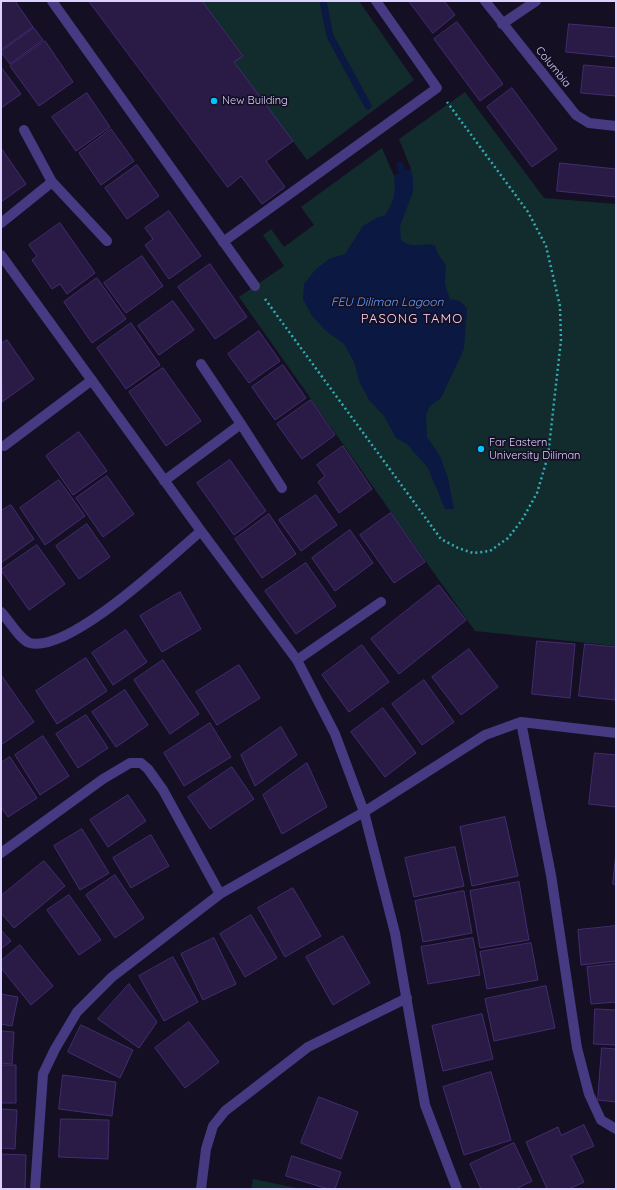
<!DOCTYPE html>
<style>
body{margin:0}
#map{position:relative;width:617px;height:1190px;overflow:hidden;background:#150f24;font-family:Quicksand,sans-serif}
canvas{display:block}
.frame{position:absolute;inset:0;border:2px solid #ddd2ff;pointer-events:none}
</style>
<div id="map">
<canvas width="617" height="1190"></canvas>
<div class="frame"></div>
</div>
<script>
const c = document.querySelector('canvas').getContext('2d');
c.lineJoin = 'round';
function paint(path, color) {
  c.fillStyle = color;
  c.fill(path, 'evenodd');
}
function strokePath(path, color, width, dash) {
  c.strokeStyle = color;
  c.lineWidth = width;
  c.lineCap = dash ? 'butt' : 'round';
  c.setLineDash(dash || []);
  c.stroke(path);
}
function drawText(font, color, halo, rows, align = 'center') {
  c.font = font + ' Quicksand,sans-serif';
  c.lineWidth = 3.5;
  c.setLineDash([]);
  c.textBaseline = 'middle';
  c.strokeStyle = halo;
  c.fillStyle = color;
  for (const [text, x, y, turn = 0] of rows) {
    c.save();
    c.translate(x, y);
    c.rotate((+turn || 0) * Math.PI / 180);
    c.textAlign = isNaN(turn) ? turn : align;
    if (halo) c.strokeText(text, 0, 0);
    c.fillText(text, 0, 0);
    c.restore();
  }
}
paint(new Path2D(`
 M 202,1 L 359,1 L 414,80 L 307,160 L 234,62 L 243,55 Z
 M 465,92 L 544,198 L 616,204 L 616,646 L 475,631 L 239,297 L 284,266 L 263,235 L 271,229 L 284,247 L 314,225 L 301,207 L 382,148 L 394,176 L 411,169 L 399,139 Z
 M 253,1179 L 301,1189 L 251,1189 Z`), '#122c2e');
paint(new Path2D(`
 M 411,169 L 413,178 L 413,192 L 400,226 L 401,240 C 412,249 423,243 435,245 L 438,254 L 446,265 L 445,284 L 450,299 L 460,301 L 467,308 L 464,349 L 441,398 L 430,406 L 426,415 L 427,437 L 440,456 L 448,478 L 454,509 L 445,509 L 428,468 L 407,444 L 396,438 L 384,416 L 369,400 L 360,383 L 354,362 L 344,344 L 326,331 L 312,316 L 303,299 L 304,284 L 315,270 L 329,259 L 345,254 L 363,226 L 378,217 L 384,216 C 394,204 396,192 394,176 Z`), '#0a1842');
strokePath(new Path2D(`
 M 323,1 L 330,36 L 368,106
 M 400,165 L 405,182`), '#0a1842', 7);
const building = new Path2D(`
 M 1,1 L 15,1 L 33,27 L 1,50 Z
 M 89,1 L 202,1 L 243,56 L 234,62 L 293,141 L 266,161 L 285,187 L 262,204 L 241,176 L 228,187 Z
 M 409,1 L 444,1 L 455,15 L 433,33 Z
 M 457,22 L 503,84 L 480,101 L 434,39 Z
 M 569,24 L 616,28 L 616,57 L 566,52 Z
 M 34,28 L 43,40 L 10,64 L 1,52 Z
 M 45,41 L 73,82 L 39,106 L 10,66 Z
 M 584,65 L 616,68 L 616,96 L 581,93 Z
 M 1,67 L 21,94 L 1,108 Z
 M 512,88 L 557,149 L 532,167 L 487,107 Z
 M 87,93 L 110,127 L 76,151 L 52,117 Z
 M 111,129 L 134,161 L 101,185 L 79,153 Z
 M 1,148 L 26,184 L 1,202 Z
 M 560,163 L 616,169 L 616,197 L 557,191 Z
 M 137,165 L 159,196 L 127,219 L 105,188 Z
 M 169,211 L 201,256 L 169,279 L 145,245 L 153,239 L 145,228 Z
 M 60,223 L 95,273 L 67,294 L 60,284 L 52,289 L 32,260 L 37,256 L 29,245 Z
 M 142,256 L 163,286 L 126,313 L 104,283 Z
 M 210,264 L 247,317 L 215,339 L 178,287 Z
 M 97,278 L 126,319 L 92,343 L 64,302 Z
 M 173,301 L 194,330 L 159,355 L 138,326 Z
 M 131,323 L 160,365 L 126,389 L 97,348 Z
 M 259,331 L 280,361 L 249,383 L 228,354 Z
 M 7,340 L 34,379 L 2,402 L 1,344 Z
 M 283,365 L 306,398 L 275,420 L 252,387 Z
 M 163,368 L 201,421 L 166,446 L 129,392 Z
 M 311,400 L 335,435 L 302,459 L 277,424 Z
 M 79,432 L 107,471 L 73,495 L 46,456 Z
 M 343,446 L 372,489 L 339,513 L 318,482 L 325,476 L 317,465 Z
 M 230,460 L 266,511 L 234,535 L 197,483 Z
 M 107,476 L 134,514 L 103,537 L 76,498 Z
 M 59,480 L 85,516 L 45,545 L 20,508 Z
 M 316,495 L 337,525 L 301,551 L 279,520 Z
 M 11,505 L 34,539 L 1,563 L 1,511 Z
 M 391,513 L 425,562 L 394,583 L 360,535 Z
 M 269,514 L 296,554 L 262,578 L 235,539 Z
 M 87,524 L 110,557 L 79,579 L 56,546 Z
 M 350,530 L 373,563 L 335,591 L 312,558 Z
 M 37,545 L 65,584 L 29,610 L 1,570 Z
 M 306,563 L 336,606 L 296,634 L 265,591 Z
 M 439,585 L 466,620 L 399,674 L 371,639 Z
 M 180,592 L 201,629 L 162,652 L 140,616 Z
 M 126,630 L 147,662 L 113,685 L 92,653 Z
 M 537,641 L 575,644 L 570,698 L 532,694 Z
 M 585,644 L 616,647 L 615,700 L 579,696 Z
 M 362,645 L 389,682 L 349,712 L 322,675 Z
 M 469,649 L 498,687 L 461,715 L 432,677 Z
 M 86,658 L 107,691 L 57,724 L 36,691 Z
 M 163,660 L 199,714 L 170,734 L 134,680 Z
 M 239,665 L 260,698 L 217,725 L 196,692 Z
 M 1,675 L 34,722 L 1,745 Z
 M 424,680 L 454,722 L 422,745 L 392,704 Z
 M 125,690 L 148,725 L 116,747 L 92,712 Z
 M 383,708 L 416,753 L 385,777 L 351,732 Z
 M 86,715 L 108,748 L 78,768 L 56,734 Z
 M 210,723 L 231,757 L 184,786 L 164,753 Z
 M 281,727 L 297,755 L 255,786 L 241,755 Z
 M 43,736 L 69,776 L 40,795 L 15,755 Z
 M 595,753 L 616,755 L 616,807 L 589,804 Z
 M 10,757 L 37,798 L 8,817 L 1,807 L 1,763 Z
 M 307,763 L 327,807 L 282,834 L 263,795 Z
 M 232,767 L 254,799 L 210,829 L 188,797 Z
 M 128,795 L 146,821 L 108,847 L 90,820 Z
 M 505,817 L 518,876 L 472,886 L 460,827 Z
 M 82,829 L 109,873 L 80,890 L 54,846 Z
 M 151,835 L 169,866 L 131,888 L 113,858 Z
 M 455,847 L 464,886 L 414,897 L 405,858 Z
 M 616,853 L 616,885 L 613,884 Z
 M 44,861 L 65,886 L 14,928 L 1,913 L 1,896 Z
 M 115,875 L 144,918 L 115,938 L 86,895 Z
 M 519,882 L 529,940 L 480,948 L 470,891 Z
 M 293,888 L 321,936 L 285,957 L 258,908 Z
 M 464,891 L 472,933 L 423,942 L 415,901 Z
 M 69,895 L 101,940 L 79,955 L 47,910 Z
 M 251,915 L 277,958 L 245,977 L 220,934 Z
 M 616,926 L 616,961 L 581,965 L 578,930 Z
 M 1,930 L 11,941 L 1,949 Z
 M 343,936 L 370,983 L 333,1005 L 306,957 Z
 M 214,938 L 236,984 L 203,1000 L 181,954 Z
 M 473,938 L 480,975 L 428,984 L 421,947 Z
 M 531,943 L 538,980 L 487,989 L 480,952 Z
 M 20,945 L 53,986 L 31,1005 L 1,968 L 1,961 Z
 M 173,957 L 198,1002 L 164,1021 L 139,976 Z
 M 616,964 L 616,1002 L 591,1004 L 587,967 Z
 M 129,984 L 157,1022 L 139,1048 L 98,1019 Z
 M 546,986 L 555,1028 L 494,1041 L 485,999 Z
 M 1,994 L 18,997 L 12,1026 L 1,1024 Z
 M 595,1009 L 616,1010 L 616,1045 L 594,1044 Z
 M 482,1014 L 493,1059 L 443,1071 L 432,1026 Z
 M 189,1022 L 219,1062 L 185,1088 L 155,1048 Z
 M 81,1025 L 133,1050 L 120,1078 L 68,1052 Z
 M 1,1031 L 14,1032 L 12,1064 L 1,1063 Z
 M 602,1048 L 616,1049 L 616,1102 L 598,1100 Z
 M 1,1065 L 16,1065 L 16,1103 L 1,1103 Z
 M 491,1072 L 511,1140 L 464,1155 L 443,1087 Z
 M 63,1075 L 116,1082 L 112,1116 L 59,1109 Z
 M 319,1097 L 358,1112 L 341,1159 L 301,1143 Z
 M 1,1109 L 17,1110 L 15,1149 L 1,1148 Z
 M 61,1119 L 109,1120 L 108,1159 L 59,1157 Z
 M 584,1125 L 594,1146 L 571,1156 L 584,1182 L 569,1189 L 547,1189 L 526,1142 L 558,1127 L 561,1135 Z
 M 514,1143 L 532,1181 L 516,1189 L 481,1189 L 470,1164 Z
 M 1,1154 L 26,1155 L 25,1189 L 1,1189 Z
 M 292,1156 L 341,1172 L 335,1189 L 328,1189 L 286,1176 Z`);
paint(building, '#291b45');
strokePath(building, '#432d71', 1);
strokePath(new Path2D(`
 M 265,299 L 441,539 L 458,548 L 473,553 L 490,551 L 508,538 L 522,520 L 537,493 L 548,456 L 561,340 L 560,306 L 546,246 L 528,212 L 447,102`), '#30adb5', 2.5, [2, 3]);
strokePath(new Path2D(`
 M 52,1 L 255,286
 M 223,242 L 437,88 L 376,1`), '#463a83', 10);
strokePath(new Path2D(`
 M 485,1 L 576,115 L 589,123 L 616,126
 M 502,24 L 536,1
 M 52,182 L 107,241
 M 1,223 L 52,182 L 24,130
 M 1,255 L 201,531 L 297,660 L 335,734 L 364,812 L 395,933 L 425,1105 L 457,1189
 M 201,364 L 241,424
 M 4,446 L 92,380
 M 164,481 L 241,424 L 282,488
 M 1,612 C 8,619 20,640 30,643 C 70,653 169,558 201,531
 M 297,660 L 381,602
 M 521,722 L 551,875 L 577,1048 L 589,1094 L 601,1120 L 616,1129
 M 1,853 L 103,779 L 130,763 L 141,763 L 148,769 L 163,790 L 220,894
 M 35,1189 L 43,1074 L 55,1049 L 77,1012 L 112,977 L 220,894 L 364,812 L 485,735 L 521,722 L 616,733
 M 201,1189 L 206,1149 L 213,1126 L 225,1111 L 308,1047 L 407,998`), '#463a83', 10);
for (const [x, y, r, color] of [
 [214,101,4,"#02c3fa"],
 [481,449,4,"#02c3fa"]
]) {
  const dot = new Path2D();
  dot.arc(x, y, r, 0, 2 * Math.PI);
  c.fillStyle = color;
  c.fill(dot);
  strokePath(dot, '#150f24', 1.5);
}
drawText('11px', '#ddd2ff', '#150f24', [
 ["Columbia",553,67,51]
]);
drawText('11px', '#ddd2ff', '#150f24', [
 ["New Building",222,101],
 ["Far Eastern",489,443],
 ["University Diliman",489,456]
], 'left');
drawText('italic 12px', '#61a2fd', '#150f24', [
 ["FEU Diliman Lagoon",387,302]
]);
c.letterSpacing = '1px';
drawText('13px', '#ffd4ea', '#150f24', [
 ["PASONG TAMO",412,319]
]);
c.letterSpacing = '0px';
</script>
